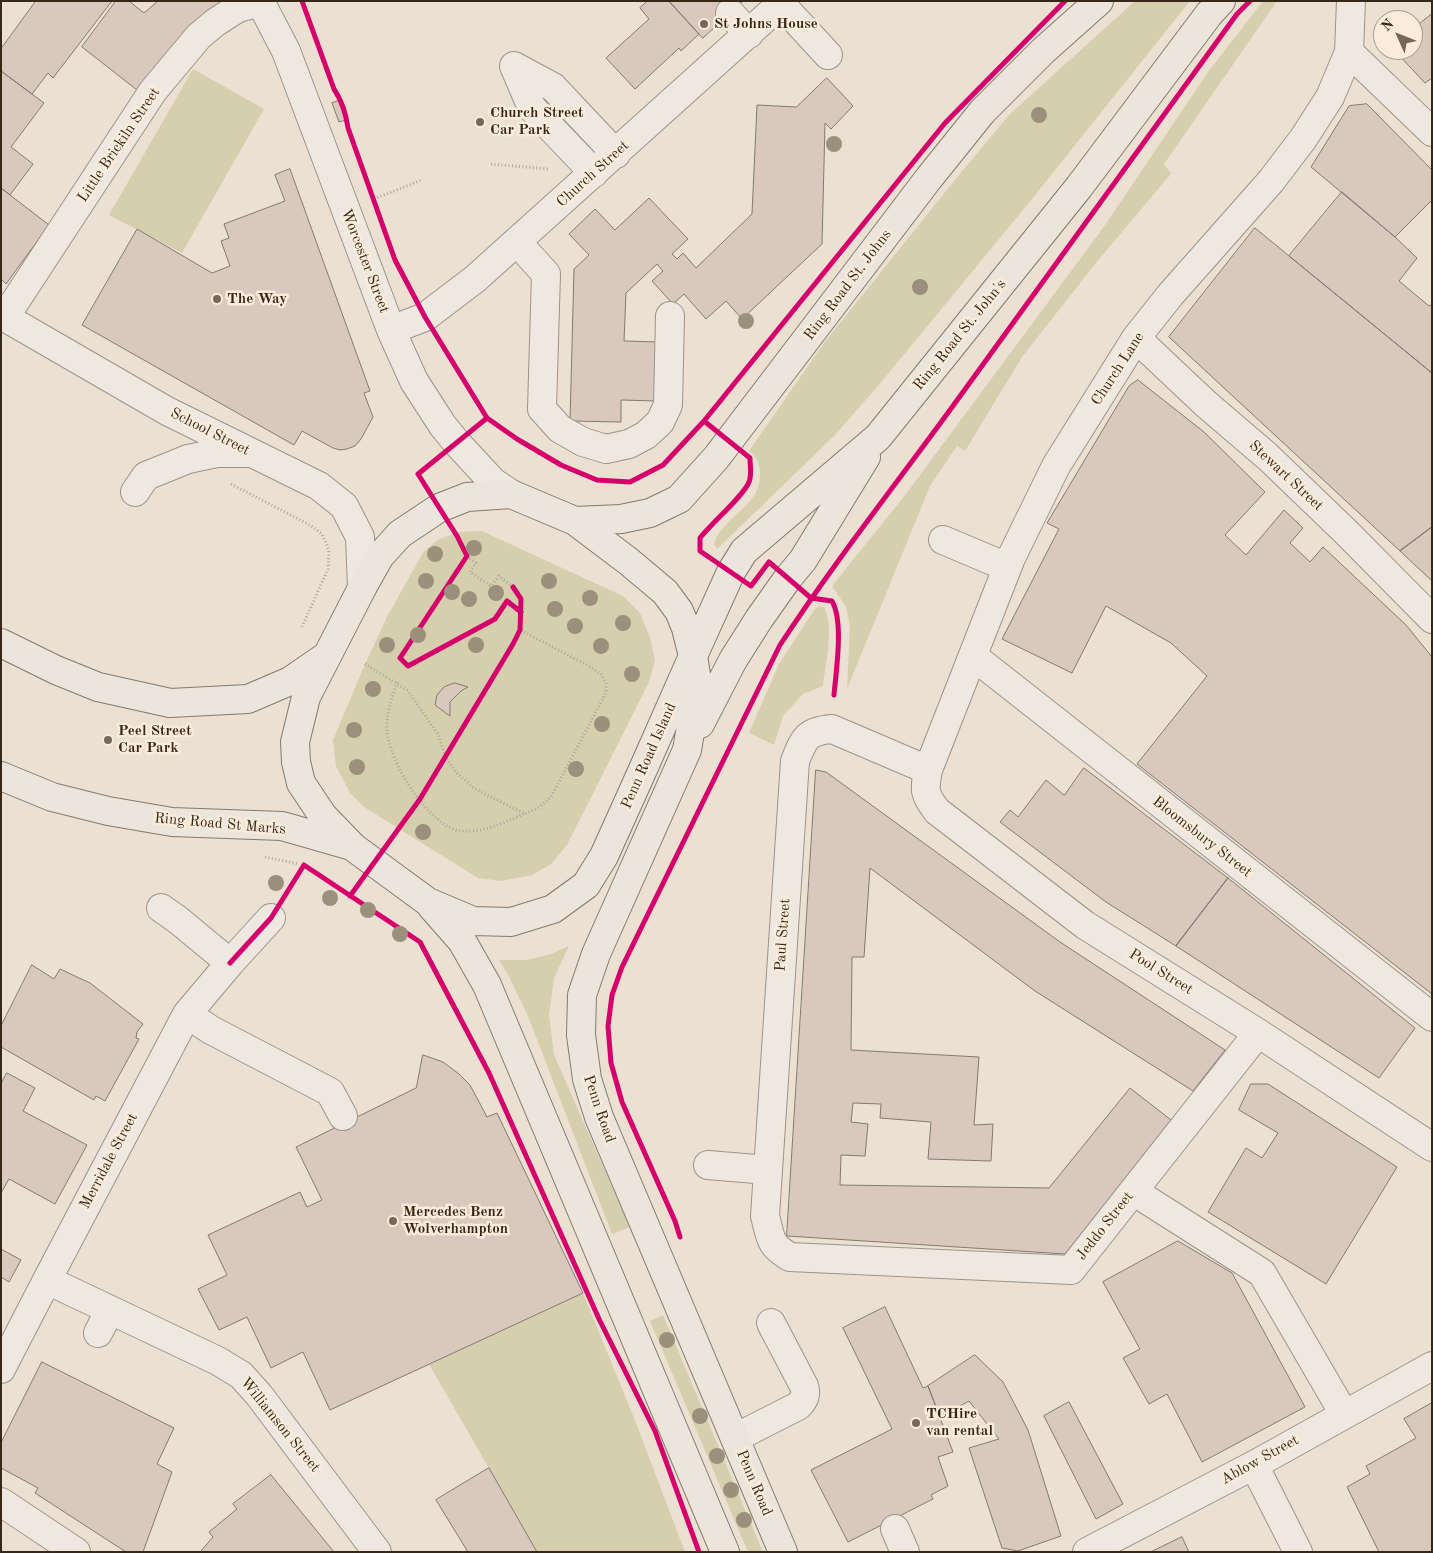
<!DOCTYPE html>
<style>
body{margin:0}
#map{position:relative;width:1433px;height:1553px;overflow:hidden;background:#ebe0d1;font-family:"Old Standard TT",serif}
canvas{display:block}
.frame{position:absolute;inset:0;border:2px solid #372716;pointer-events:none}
.north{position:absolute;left:1373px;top:10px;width:50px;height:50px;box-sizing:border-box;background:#f9ecda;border:1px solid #ab9d8c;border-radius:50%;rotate:314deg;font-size:14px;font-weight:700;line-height:20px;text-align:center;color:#372716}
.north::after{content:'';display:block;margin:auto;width:18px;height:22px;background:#766857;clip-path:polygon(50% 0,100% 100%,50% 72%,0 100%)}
</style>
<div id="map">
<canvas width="1433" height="1553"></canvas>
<div class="frame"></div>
<div class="north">N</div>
</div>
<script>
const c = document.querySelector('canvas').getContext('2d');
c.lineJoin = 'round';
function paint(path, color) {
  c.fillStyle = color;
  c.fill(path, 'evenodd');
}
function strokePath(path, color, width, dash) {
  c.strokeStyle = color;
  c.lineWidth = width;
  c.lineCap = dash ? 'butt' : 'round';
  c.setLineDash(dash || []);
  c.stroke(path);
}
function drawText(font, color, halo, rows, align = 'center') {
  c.font = font + ' "Old Standard TT",serif';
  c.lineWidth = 5;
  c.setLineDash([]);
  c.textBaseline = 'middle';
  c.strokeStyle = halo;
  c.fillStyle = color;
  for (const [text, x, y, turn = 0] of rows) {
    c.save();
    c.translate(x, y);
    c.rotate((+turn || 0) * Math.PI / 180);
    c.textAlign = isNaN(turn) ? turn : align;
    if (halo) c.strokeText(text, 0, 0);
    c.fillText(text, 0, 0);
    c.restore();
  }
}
paint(new Path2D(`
 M 1135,1 L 1190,1 L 1032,199 L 878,386 L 834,436 L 717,549 L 714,544 C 722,517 761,506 760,475 C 760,464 757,458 749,451 L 824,343 L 954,181 L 1010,114 Z
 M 1263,1 L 1277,1 L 1164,164 L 1171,174 L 1099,259 L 1022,357 L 965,451 L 957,446 L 930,486 L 847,689 L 850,626 L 846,607 L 832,586 L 906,494 L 1103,228 L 1208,72 Z
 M 193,69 L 264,109 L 182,253 L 109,215 Z
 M 482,531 L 623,596 L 640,613 L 650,637 L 655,661 L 648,684 L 567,845 L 551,864 L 532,875 L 501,881 L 478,878 L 364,807 L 350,793 L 336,766 L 333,740 L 365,664 L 388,615 L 424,551 L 439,539 L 460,532 Z
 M 819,606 L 824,607 C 835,626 825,665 823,686 L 803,694 L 783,716 L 774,745 L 749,733 L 779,664 L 814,610 Z
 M 569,946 L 554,978 L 549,1015 L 554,1055 L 630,1227 L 612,1234 L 528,1016 L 508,975 L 499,960 L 527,960 L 551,954 Z
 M 583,1293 L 636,1423 L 685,1552 L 537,1552 L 429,1364 Z
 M 663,1315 L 763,1552 L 748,1552 L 650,1321 Z`), '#d6cfad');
const building = new Path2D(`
 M 36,1 L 112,1 L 53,78 L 48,73 L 32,94 L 1,71 L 1,49 Z
 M 116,1 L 129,1 L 144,13 L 158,1 L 228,1 L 190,29 L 137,90 L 82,47 Z
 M 648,1 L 669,1 L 699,34 L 681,51 L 679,48 L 635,89 L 606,58 L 649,19 L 640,8 Z
 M 669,1 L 743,1 L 703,38 Z
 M 1432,14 L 1432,78 L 1425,83 L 1394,50 L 1413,50 L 1413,29 Z
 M 1,71 L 44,103 L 11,147 L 33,164 L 10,195 L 1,188 Z
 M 827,78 L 853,106 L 831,129 L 825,123 L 822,244 L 742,319 L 726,301 L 706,319 L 684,294 L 673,304 L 652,281 L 663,271 L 657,264 L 626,293 L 624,341 L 659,342 L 657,401 L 621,400 L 621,422 L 570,421 L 574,269 L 589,255 L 569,234 L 595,209 L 615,230 L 649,198 L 688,239 L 672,254 L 677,259 L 683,253 L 696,268 L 752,214 L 757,105 L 796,107 Z
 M 339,101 L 346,120 L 339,122 L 332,103 Z
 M 1367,104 L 1432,170 L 1432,200 L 1395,237 L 1311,167 L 1349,106 Z
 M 290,169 L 370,391 L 364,393 L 373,417 L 361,439 L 355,446 L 347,449 L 340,450 L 333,448 L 302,431 L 294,445 L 82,325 L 137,229 L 212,273 L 230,266 L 221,241 L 229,238 L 224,224 L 285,201 L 275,175 Z
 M 1,188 L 49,225 L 6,284 L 1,279 Z
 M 1342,192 L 1395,237 L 1417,258 L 1399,281 L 1429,306 L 1432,304 L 1432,373 L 1289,256 Z
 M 1255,228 L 1432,373 L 1432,527 L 1400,551 L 1169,337 Z
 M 1138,380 L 1204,432 L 1265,492 L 1225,535 L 1246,555 L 1284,510 L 1303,528 L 1290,543 L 1310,562 L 1323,547 L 1406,625 L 1432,657 L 1432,994 L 1137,764 L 1207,676 L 1171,643 L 1106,606 L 1072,673 L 1002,639 L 1059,529 L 1047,523 L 1129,386 Z
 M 1432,527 L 1432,581 L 1400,551 Z
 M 455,683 L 468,687 L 461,691 L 450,702 L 450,716 L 435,705 L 437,695 L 444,687 Z
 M 1084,768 L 1228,878 L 1176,946 L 1106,902 L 1000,822 L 1010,810 L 1018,817 L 1046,780 L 1064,795 Z
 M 816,770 L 826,772 L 1060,942 L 1225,1050 L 1193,1091 L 1035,991 L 870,868 L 864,957 L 852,957 L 851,1050 L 979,1057 L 974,1125 L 993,1124 L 991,1161 L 928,1159 L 931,1122 L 880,1118 L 881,1104 L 853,1103 L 851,1122 L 868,1124 L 865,1156 L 841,1155 L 840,1185 L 1049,1188 L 1130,1088 L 1171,1120 L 1065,1254 L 787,1236 Z
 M 1228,878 L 1415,1028 L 1379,1078 L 1176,946 Z
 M 32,965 L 54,979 L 60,969 L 90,983 L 143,1024 L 137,1032 L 136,1038 L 139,1039 L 105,1101 L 96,1096 L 94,1100 L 1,1047 L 1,1026 Z
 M 423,1055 L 443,1062 L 459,1074 L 470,1085 L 487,1117 L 497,1113 L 583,1293 L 330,1410 L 303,1352 L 271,1368 L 247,1317 L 219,1330 L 198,1289 L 227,1275 L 208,1235 L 300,1192 L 307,1207 L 322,1200 L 296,1147 L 416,1088 Z
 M 7,1073 L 35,1088 L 23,1111 L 87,1145 L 55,1204 L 9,1179 L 1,1193 L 1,1084 Z
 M 1251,1084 L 1268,1084 L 1397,1167 L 1326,1284 L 1208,1212 L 1246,1148 L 1262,1158 L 1278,1133 L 1239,1110 Z
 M 1178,1241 L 1232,1273 L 1305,1407 L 1202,1462 L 1167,1394 L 1149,1404 L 1123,1358 L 1140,1349 L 1103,1282 Z
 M 1,1249 L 21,1260 L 9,1282 L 1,1277 Z
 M 885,1307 L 923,1388 L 928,1386 L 953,1452 L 938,1457 L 948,1486 L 931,1495 L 933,1499 L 848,1542 L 811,1470 L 892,1429 L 843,1328 Z
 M 975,1355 L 1003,1382 L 1028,1430 L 1061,1536 L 1018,1551 L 1002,1548 L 969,1448 L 999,1439 L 969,1401 L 940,1417 L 928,1386 Z
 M 42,1362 L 174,1428 L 157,1464 L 172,1472 L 143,1552 L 126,1552 L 35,1493 L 38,1488 L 1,1468 L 1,1443 Z
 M 1069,1402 L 1123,1504 L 1096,1519 L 1044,1416 Z
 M 1432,1403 L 1432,1552 L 1379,1552 L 1347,1487 L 1370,1474 L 1366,1466 L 1416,1438 L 1404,1419 Z
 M 489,1468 L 537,1552 L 468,1552 L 436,1500 Z
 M 271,1475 L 334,1552 L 200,1552 L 213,1537 L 209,1532 L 237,1509 L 233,1504 Z
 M 1182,1537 L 1189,1552 L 1151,1552 Z`);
paint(building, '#d9c8bd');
strokePath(building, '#827a70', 1);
const minor = new Path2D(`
 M 260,1 L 286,51 L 391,330 L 414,381 L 443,426 L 457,443 L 493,482 L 511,494
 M 1351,1 L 1349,52 L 1330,97 L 1303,139 L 1271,181 L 1171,294 L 1136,338 L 1056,466 L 1011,558 L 928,770 C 924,790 924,794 937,811 L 1085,925 L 1258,1033 L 1432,1147
 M 781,4 L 828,55
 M 730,13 L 749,34
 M 1349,52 L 1432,132
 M 594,173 L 532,108 L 514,66 L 553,87 L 616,154
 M 517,242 L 546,274 L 542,409 L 560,429 L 583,442 L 606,449 L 629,444 L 646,435 L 660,422 L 668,405 L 670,316
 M 1,315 L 167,411 L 319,486 L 344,506 L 360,537 L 362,588
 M 5,317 L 153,91 L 199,36 L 216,22 L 238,8 L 261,2
 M 391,330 L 425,317 L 475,279 L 784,1
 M 1136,338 L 1206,404 L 1268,457 L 1347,533 L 1432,619
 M 135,492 L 146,476 L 188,459 L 217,453 L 248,453
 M 943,540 L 1007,567
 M 973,656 L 1432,1017
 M 928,770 L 832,729 C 806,731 804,739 795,761 L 765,1216 C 771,1238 769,1245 790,1257 L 1071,1270 L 1258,1033
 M 161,908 L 178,920 L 230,963
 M 187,1014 L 211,1030 L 330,1092 L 343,1116
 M 708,1165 L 768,1170
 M 1133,1191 L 1262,1273 L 1344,1414
 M 47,1280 L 218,1361 L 241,1375 L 259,1395 L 377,1552
 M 98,1333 L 110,1310
 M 1,1369 L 47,1280 L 187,1014 L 230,963 L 271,918
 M 735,1438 L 798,1406 C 804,1400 807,1395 804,1386 L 771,1323
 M 1254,1465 L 1298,1552
 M 1,1502 L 76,1552
 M 895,1529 L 905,1552
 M 1087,1552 L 1254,1465 L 1432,1366`);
const highway = new Path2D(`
 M 575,521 L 621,519 L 650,513 L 679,499 L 716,458 L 929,178 L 982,112 L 1044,50 L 1099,1
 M 1,643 L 56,670 L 98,687 L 170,703 L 248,699 L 290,681 L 325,657
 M 700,724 L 733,660 L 759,619 L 788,578 L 803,560 L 866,457
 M 1,776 L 52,797 L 108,811 L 172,822 L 282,826 L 352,846
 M 432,907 L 462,941 L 487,985 L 725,1552
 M 783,1552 L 599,1117 L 587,1079 L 581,1035 L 582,995 L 596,954 L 687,750 L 698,687 L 693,656 L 686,628 L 679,611 L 665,592 L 628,561 L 575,521 L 511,494 L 467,497 L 439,508 L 400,534 L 380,556 L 362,588 L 306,697 L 295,742 L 296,762 L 301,783 L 323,816 L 353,847 L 428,902 L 473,921 L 511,922 L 553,909 L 586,885 L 604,856 L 644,767 L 693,656 L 731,572 L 744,551 L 878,437 L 1079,187 L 1209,14 L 1221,1`);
strokePath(minor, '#9c9489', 30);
strokePath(highway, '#827a70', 30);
strokePath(new Path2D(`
 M 491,164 L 548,169
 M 374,199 L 422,180
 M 231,484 L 308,524 L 322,534 L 329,550 L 328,569 L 302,627
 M 467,556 L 476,563 L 470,572 L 491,586 L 499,576 L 513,587
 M 365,664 L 407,690 L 438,734 L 446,758 L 457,773 L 475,789 L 525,814 L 539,807 L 551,797 L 606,693 L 606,683 L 601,674 L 589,666 L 520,630
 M 397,682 C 392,698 386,714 387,731 C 388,760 430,829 462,831 C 484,833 505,822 524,814
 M 265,857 L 298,864`), '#aca69f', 3, [1, 2.5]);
strokePath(minor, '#eee8e1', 28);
strokePath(highway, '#ece5dc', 28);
strokePath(new Path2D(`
 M 302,1 L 334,89 C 342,101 346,114 348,128 L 395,260 L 425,317 L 487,418 L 418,474 L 457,536 L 467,556 L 400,658 L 408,666 L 495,619 L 507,601 L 521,612
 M 487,418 L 517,439 L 561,465 L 597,480 L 630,482 L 663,465 L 704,421 L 945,123 L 1065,1
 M 704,421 L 750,458 C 750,466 752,475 749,482 C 745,494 710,525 700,538 L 700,551 L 751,586 L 769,562 L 811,598 L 832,601 C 844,622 836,671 834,695
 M 350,896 L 420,799 L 513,644 L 520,630 L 521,599 L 513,587
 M 230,963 L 271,918 L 304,865 L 420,942 L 489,1073 L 599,1319 L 655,1431 L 699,1552
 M 680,1237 L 675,1221 L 622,1102 L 611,1063 L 608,1026 L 612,995 L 622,967 L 780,645 C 833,564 893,488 950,410 C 1045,278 1140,146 1237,14 L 1250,1`), '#d6006c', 5);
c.fillStyle = '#9b907b';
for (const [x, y] of [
 [1039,115],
 [834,144],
 [920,287],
 [746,321],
 [474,548],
 [435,554],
 [426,581],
 [549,581],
 [452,592],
 [496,593],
 [590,598],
 [469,599],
 [555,609],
 [623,623],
 [575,626],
 [418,635],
 [387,645],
 [476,645],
 [601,646],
 [632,674],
 [373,689],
 [602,724],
 [354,730],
 [357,767],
 [576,769],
 [423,832],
 [276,883],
 [330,898],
 [368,910],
 [400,934],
 [667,1340],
 [700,1416],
 [717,1456],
 [731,1490],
 [744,1520]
]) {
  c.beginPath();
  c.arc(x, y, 8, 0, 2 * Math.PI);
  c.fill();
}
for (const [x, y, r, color] of [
 [704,24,5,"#766857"],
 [480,122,5,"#766857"],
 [217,299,5,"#766857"],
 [108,740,5,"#766857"],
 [393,1221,5,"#766857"],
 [916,1423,5,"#766857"]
]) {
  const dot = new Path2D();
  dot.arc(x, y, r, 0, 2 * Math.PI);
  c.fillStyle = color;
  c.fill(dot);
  strokePath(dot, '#f9ecda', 2);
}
drawText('bold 15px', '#372716', '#f9ecda', [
 ["St Johns House",714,24],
 ["Church Street",490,113],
 ["Car Park",490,130],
 ["The Way",227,299],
 ["Peel Street",118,731],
 ["Car Park",118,748],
 ["Mercedes Benz",403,1212],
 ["Wolverhampton",403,1229],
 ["TCHire",926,1414],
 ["van rental",926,1431]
], 'left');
drawText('15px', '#372716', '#f9ecda', [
 ["Little Brickiln Street",119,145,-56],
 ["Church Street",593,174,-42],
 ["Worcester Street",365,261,69],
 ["Ring Road St. Johns",848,285,-53],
 ["Ring Road St. John's",960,335,-51],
 ["Church Lane",1118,369,-57],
 ["School Street",210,432,27],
 ["Stewart Street",1286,476,43],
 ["Penn Road Island",649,756,-66],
 ["Ring Road St Marks",220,824,5],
 ["Bloomsbury Street",1202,837,38],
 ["Paul Street",783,935,-86],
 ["Pool Street",1161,972,32],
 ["Penn Road",599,1109,71],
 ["Merridale Street",109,1161,-62],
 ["Jeddo Street",1105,1226,-52],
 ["Williamson Street",280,1425,51],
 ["Ablow Street",1260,1460,-29],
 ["Penn Road",754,1483,67]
]);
</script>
